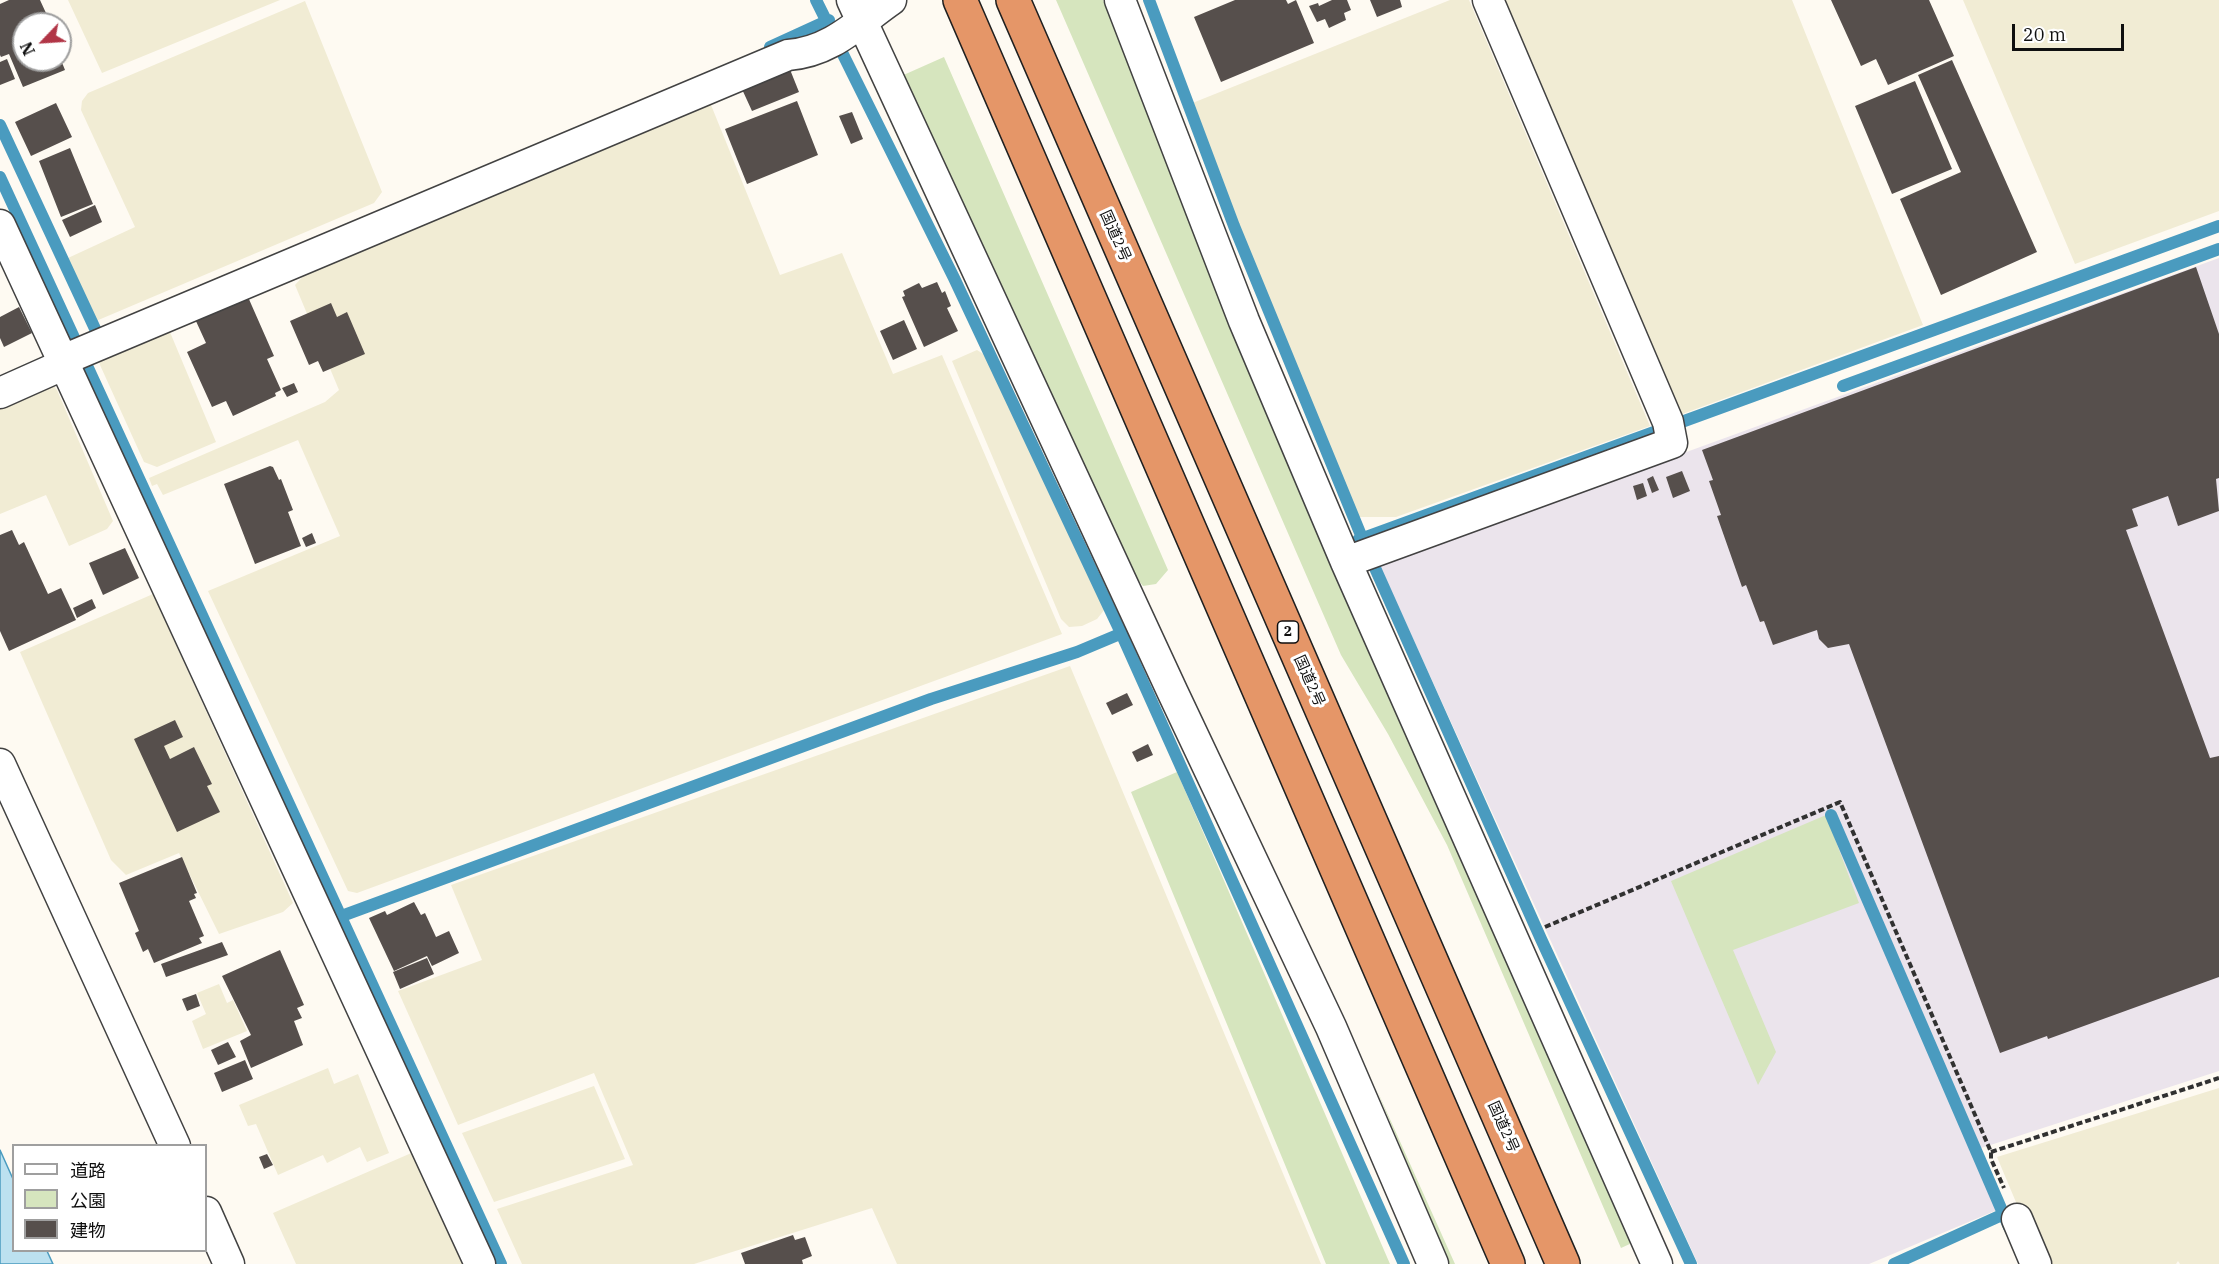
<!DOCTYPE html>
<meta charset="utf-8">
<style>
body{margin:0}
#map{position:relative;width:2219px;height:1264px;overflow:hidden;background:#fefaf2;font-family:"IBM Plex Serif","Noto Sans JP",serif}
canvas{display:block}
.legend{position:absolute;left:12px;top:1144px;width:195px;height:108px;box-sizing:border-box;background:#fff;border:2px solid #9f9f9f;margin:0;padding:8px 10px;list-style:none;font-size:18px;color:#0f0f0f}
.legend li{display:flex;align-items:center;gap:12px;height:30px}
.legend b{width:30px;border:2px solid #9f9f9f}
.north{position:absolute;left:12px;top:12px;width:60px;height:60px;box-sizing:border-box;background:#fff;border:2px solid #9f9f9f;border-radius:50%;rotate:245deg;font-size:16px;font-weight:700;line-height:24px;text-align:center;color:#0f0f0f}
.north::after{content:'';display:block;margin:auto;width:21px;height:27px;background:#b13546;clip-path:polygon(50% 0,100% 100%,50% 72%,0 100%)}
.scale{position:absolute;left:2012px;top:24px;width:112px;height:27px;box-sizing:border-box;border:3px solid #0f0f0f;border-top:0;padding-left:8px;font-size:18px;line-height:21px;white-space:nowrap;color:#0f0f0f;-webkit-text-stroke:4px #fff;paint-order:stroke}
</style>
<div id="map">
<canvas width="2219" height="1264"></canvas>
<ul class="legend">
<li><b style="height:8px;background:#fff"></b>道路</li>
<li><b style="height:16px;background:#d6e5be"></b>公園</li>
<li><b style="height:16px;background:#564f4c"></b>建物</li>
</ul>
<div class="north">N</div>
<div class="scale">20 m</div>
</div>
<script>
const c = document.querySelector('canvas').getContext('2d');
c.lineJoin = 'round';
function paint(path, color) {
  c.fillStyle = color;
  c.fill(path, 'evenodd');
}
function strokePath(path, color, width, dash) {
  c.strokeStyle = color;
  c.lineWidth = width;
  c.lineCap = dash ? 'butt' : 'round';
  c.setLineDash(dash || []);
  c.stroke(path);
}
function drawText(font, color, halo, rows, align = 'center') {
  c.font = font + ' "IBM Plex Serif","Noto Sans JP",serif';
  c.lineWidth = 6;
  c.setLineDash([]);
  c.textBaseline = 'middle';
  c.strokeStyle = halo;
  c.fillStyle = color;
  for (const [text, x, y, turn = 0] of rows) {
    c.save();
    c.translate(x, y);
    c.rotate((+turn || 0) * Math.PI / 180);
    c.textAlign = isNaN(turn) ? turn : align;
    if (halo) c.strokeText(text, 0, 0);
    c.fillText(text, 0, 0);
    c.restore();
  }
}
paint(new Path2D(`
 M 2219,258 L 2219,1071 L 1972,1151 L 1997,1210 L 1869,1264 L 1698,1264 L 1379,564 Z`), '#ebe4ec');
paint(new Path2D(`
 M 68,0 L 280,0 L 102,73 Z
 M 1450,0 L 1469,0 L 1650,426 L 1396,517 L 1357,517 L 1190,104 Z
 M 1501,0 L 1792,0 L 1923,325 L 1677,416 Z
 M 1963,0 L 2219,0 L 2219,211 L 2075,264 Z
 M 305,1 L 382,192 L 374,203 L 96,321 L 68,258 L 135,227 L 81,110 L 82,101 L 88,93 Z
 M 701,100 L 711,105 L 780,275 L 842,253 L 893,374 L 942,355 L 1062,634 L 357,893 L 348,891 L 208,591 L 340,536 L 298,440 L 163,495 L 157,484 L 152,486 L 149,478 L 325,402 L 339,390 L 295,285 L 307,272 Z
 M 167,325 L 216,442 L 157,467 L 144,462 L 100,365 L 99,358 Z
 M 977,350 L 988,357 L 1105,609 L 1097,619 L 1082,626 L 1069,627 L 1061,619 L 952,361 Z
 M 51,382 L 57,390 L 113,521 L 107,529 L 69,546 L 46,495 L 0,514 L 0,404 Z
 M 153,594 L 293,903 L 283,912 L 219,934 L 179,853 L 126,875 L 111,860 L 20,652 Z
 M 1070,666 L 1321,1264 L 897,1264 L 872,1208 L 694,1264 L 522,1264 L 497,1209 L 633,1165 L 594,1073 L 458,1125 L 398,991 L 482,960 L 451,885 Z
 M 219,984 L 227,1003 L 233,1000 L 247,1031 L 203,1049 L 192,1021 L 206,1014 L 197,993 Z
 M 328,1068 L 334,1084 L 358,1074 L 389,1153 L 367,1162 L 360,1147 L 327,1163 L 323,1155 L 278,1175 L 256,1124 L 248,1126 L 239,1105 Z
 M 594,1086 L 625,1159 L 494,1202 L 462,1133 Z
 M 2219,1088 L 2219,1264 L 2180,1264 L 2178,1261 L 2176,1264 L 2042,1264 L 1997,1157 Z
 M 416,1151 L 466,1264 L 296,1264 L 273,1213 Z`), '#f1ecd4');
paint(new Path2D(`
 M 1056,0 L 1103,0 L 1189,209 L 1632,1243 L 1621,1248 L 1447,845 L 1388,734 L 1341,655 Z
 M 944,57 L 1168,570 L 1156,584 L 1143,586 L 1136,577 L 899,77 Z
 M 1177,772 L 1390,1264 L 1326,1264 L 1131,792 Z
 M 1826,815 L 1859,903 L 1733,950 L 1776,1052 L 1758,1085 L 1671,881 Z
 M 1376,1088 L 1455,1264 L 1449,1264 Z`), '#d6e5be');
const water = new Path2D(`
 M 0,1150 L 13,1179 L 14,1250 L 47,1251 L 53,1264 L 0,1264 Z`);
paint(water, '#bce1f0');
strokePath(water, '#4a9bbf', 1.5);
strokePath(new Path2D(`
 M 816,0 L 954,278 L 1121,633 L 1404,1264
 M 1149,0 L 1234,226 L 1365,545
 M 770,47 L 829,20
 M 0,125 L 97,333
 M 0,177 L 501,1264
 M 1843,386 L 2219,249
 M 1358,540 L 2219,226
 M 1375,568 L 1541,939 L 1691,1264
 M 1831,815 L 2009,1227
 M 339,917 L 931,699 L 1077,652 L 1127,631
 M 1894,1264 L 2004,1214`), '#4a9bbf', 12);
paint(new Path2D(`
 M 9,0 L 40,0 L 51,24 L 24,24 L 24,60 L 61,60 L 65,70 L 23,87 L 9,54 L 1,57 L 0,55 L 0,4 Z
 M 1235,0 L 1286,0 L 1288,4 L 1296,0 L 1314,43 L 1221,82 L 1194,17 Z
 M 1332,0 L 1347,0 L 1351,10 L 1344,13 L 1346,20 L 1329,28 L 1325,19 L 1317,22 L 1309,6 L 1318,3 L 1319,6 Z
 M 1370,0 L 1400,0 L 1402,7 L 1377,17 Z
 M 1831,0 L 1929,0 L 1954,56 L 1888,85 L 1876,59 L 1861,66 Z
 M 7,59 L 15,79 L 0,85 L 0,62 Z
 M 1952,60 L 2037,252 L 1941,295 L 1900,199 L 1961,172 L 1918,75 Z
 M 789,67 L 799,92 L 752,111 L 741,87 Z
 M 1915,81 L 1952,169 L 1892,194 L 1855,106 Z
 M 797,101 L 818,155 L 747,184 L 725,129 Z
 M 56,103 L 72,137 L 31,156 L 15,122 Z
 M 852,112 L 863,139 L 851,144 L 839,116 Z
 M 70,148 L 93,204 L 61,217 L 39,161 Z
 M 95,205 L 102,222 L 70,237 L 62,220 Z
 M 2196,267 L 2219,334 L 2219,478 L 2216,479 L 2219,511 L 2178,526 L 2168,496 L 2132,509 L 2138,526 L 2126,530 L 2210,758 L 2219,756 L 2219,977 L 2048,1039 L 2047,1036 L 2000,1053 L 1849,644 L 1828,648 L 1819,639 L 1817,630 L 1773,645 L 1764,621 L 1760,622 L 1746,585 L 1742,587 L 1717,516 L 1721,515 L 1709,481 L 1713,480 L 1702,450 Z
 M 937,282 L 942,293 L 945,291 L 951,306 L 947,308 L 958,331 L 924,347 L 902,297 L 905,296 L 903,291 L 919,283 L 922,288 Z
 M 248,297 L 274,356 L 267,359 L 281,390 L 275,393 L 276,396 L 233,416 L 226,401 L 212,407 L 187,352 L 206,343 L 195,319 Z
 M 331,303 L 337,317 L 347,312 L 365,354 L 323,372 L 318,361 L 309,365 L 290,321 Z
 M 19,307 L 32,333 L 4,347 L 0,338 L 0,317 Z
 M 904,320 L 917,349 L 893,360 L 880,331 Z
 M 294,383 L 298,392 L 287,397 L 282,388 Z
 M 270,466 L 273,467 L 279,480 L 281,479 L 293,510 L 288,512 L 301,546 L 255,564 L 224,484 Z
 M 1682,471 L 1690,491 L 1673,498 L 1666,477 Z
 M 1653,476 L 1659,490 L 1652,493 L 1647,479 Z
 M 1643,483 L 1647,496 L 1637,500 L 1633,486 Z
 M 12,530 L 19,545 L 24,542 L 48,594 L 61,588 L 76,620 L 9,651 L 0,631 L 0,535 Z
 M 312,533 L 316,543 L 306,547 L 302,538 Z
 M 125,548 L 139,578 L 103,595 L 89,563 Z
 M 92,599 L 96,608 L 77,618 L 73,608 Z
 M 1127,693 L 1133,705 L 1112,715 L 1106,703 Z
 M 175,720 L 183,737 L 164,746 L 170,759 L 194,747 L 212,784 L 207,786 L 220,812 L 177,832 L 134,739 Z
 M 1148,744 L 1153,755 L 1137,762 L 1132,752 Z
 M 182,857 L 197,893 L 194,894 L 196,898 L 189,901 L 204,936 L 199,938 L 202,943 L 154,963 L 148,949 L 143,952 L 135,933 L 139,931 L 119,883 Z
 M 414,902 L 421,915 L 425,913 L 436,937 L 449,931 L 459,953 L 432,966 L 427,956 L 394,971 L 369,918 L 385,911 L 387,915 Z
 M 222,942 L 228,955 L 166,977 L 161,964 Z
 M 280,950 L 304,1005 L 297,1008 L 302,1018 L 294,1021 L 303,1045 L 251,1068 L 240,1041 L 251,1035 L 222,976 Z
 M 427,958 L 434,974 L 400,989 L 393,972 Z
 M 196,994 L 200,1006 L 187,1011 L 182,999 Z
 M 228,1042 L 236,1057 L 218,1065 L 211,1050 Z
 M 245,1060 L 253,1079 L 222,1092 L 214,1073 Z
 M 267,1154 L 273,1165 L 264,1169 L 259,1157 Z
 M 793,1235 L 795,1240 L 805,1237 L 812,1256 L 802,1260 L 803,1264 L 745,1264 L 741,1253 Z`), '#564f4c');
const street = new Path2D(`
 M 852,0 L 1173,693 L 1331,1027 L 1433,1264
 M 1120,0 L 1244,321 L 1346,562 L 1657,1264
 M 0,225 L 480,1264
 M 63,360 L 788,55 C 831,52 858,23 891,0
 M 0,393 L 65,364
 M 1346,562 L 1672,443 L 1668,422 L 1488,0
 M 0,764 L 175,1146
 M 206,1212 L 229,1264
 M 2017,1219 L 2036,1264`);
const highway = new Path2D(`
 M 960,0 L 1508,1264
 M 1013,0 L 1563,1264`);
strokePath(street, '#424242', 33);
strokePath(highway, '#202020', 36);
strokePath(new Path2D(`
 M 1545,927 L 1840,802 L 1991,1152 L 1991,1159 L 2004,1188
 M 1991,1152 L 2219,1078`), '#313131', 4, [6, 3]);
strokePath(street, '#fff', 30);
strokePath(highway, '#e59668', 33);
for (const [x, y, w] of [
 [1288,632,21]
]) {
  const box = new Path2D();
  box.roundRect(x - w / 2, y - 11, w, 22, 4.5);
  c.fillStyle = '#fff';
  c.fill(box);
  strokePath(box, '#0f0f0f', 1.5);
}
drawText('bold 14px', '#0f0f0f', null, [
 ["2",1288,632]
]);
drawText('15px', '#0f0f0f', '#fff', [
 ["国道2号",1115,236,66],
 ["国道2号",1309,681,66],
 ["国道2号",1503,1127,66]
]);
</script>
